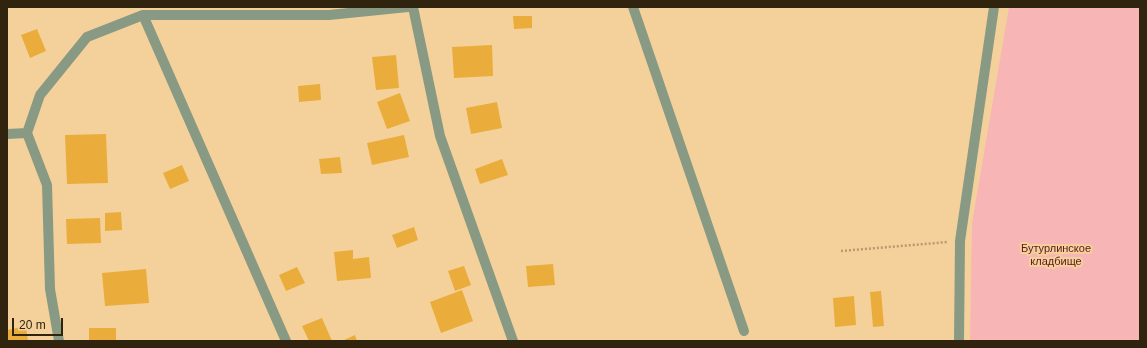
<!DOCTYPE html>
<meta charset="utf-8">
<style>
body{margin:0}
#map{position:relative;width:1147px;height:348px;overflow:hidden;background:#f4d19b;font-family:Arial,sans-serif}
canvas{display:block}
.frame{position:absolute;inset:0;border:8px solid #31240e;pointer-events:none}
.scale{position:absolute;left:12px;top:318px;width:51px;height:18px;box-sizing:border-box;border:2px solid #31240e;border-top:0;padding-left:5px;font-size:12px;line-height:14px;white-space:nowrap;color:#31240e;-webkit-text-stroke:3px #f4d19b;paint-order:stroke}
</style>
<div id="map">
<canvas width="1147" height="348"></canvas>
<div class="frame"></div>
<div class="scale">20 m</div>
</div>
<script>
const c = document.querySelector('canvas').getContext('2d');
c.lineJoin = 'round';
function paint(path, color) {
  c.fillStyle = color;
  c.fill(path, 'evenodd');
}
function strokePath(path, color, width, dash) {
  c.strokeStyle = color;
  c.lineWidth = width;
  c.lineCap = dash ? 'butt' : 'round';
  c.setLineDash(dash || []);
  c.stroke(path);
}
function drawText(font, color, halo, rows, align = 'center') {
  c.font = font + ' Arial,sans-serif';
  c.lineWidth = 4;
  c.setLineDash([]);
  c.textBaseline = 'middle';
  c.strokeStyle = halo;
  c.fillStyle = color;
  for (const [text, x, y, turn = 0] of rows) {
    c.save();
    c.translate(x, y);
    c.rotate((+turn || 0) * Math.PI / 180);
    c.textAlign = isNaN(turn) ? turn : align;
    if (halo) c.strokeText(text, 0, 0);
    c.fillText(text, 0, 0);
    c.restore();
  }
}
paint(new Path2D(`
 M 1009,7 L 1140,7 L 1140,341 L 970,341 L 972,223 Z`), '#f8b5b5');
paint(new Path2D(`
 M 513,16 L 532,16 L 532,28 L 514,29 Z
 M 37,29 L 46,51 L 30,58 L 21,35 Z
 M 492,45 L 493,76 L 454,78 L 452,47 Z
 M 396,55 L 399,88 L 376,90 L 372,57 Z
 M 320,84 L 321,100 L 299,102 L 298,86 Z
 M 400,93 L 410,121 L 387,129 L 377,102 Z
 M 497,102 L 502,128 L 471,134 L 466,108 Z
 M 106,134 L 108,183 L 67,184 L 65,135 Z
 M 404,135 L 409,157 L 372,165 L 367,143 Z
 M 340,157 L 342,173 L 321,174 L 319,159 Z
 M 502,159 L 508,175 L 480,184 L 475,169 Z
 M 182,165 L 189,181 L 170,189 L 163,173 Z
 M 121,212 L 122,230 L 105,231 L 105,213 Z
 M 100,218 L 101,243 L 67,244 L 66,219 Z
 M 414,227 L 418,240 L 397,248 L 392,235 Z
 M 353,250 L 353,259 L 369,257 L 371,278 L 337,281 L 334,252 Z
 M 553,264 L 555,285 L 528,287 L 526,266 Z
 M 464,266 L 471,285 L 455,291 L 448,271 Z
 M 297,267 L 305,283 L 286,291 L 279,275 Z
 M 146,269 L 149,303 L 105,306 L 102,273 Z
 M 462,290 L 473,321 L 441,333 L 430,302 Z
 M 881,291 L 884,326 L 873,327 L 870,292 Z
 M 854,296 L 856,325 L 835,327 L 833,298 Z
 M 322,318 L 332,341 L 309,341 L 302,326 Z
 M 26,326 L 28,341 L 7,341 L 7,330 Z
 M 89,328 L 116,328 L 116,341 L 89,341 Z
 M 355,335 L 357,341 L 342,341 Z`), '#eaad3b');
strokePath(new Path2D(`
 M 841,251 L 948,242`), '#b69a6e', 2.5, [2, 2]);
strokePath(new Path2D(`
 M 413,7 L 440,136 L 513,341
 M 633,7 L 744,331
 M 143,15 L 286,341
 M 27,133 L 47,185 L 50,289 L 59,341
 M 7,134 L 27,133 L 40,95 L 87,37 L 143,15 L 329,15 L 408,7
 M 959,341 L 960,241 L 994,7`), '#899a84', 10);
drawText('11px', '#5e161e', '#f4d19b', [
 ["Бутурлинское",1056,249],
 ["кладбище",1056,262]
]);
</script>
